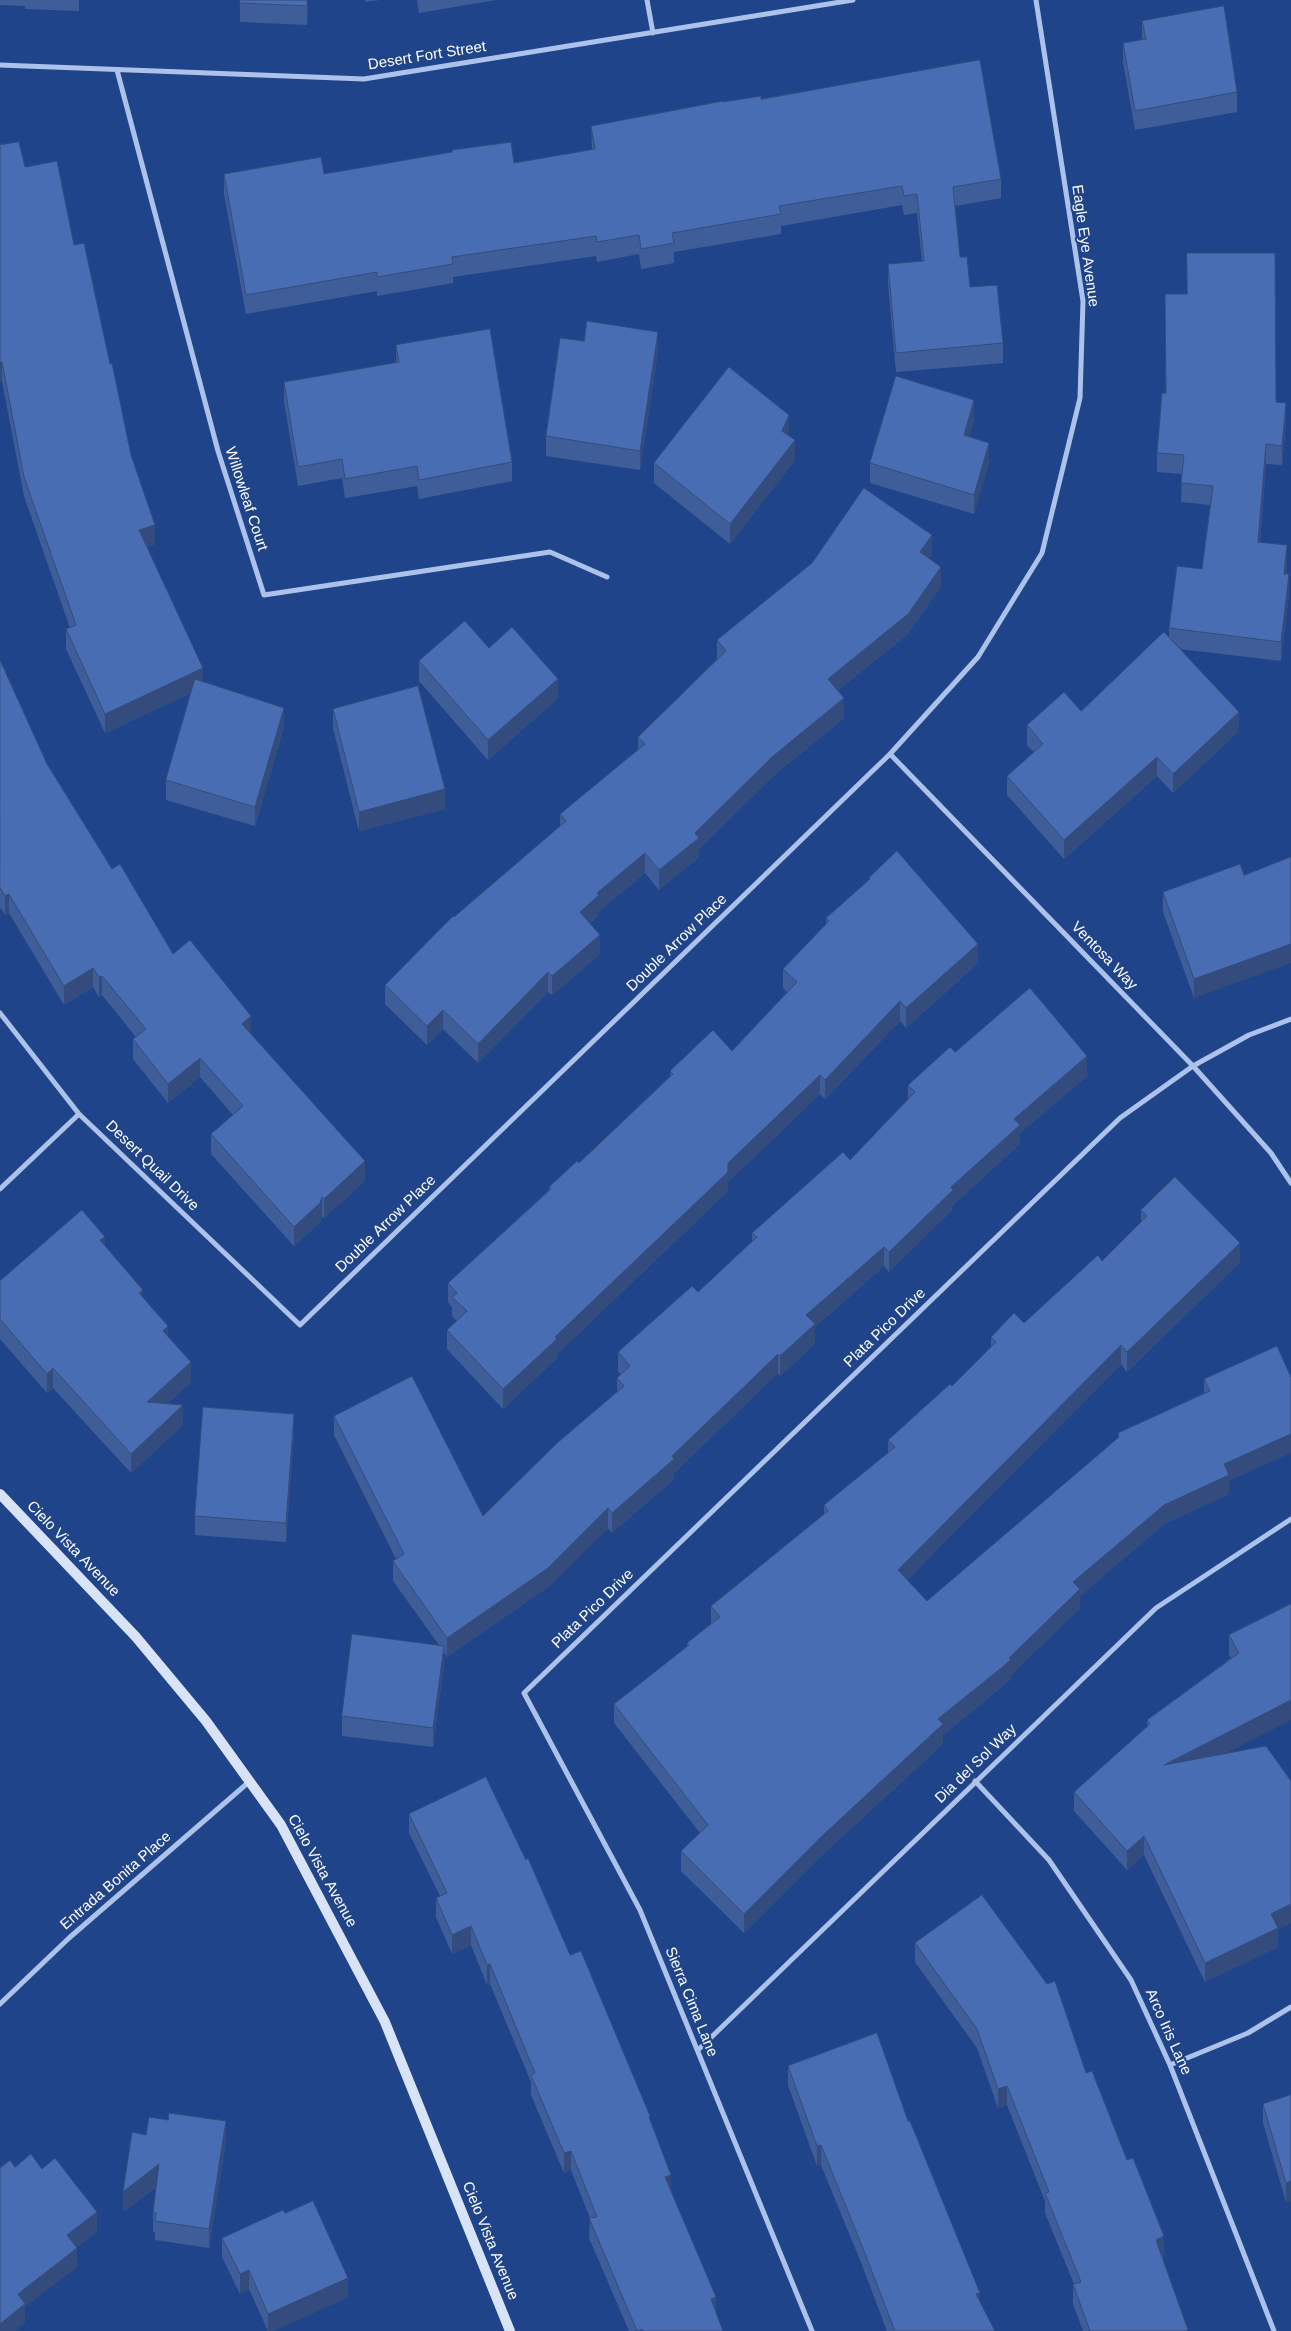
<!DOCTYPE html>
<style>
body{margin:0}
canvas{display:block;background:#20448a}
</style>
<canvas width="1291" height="2331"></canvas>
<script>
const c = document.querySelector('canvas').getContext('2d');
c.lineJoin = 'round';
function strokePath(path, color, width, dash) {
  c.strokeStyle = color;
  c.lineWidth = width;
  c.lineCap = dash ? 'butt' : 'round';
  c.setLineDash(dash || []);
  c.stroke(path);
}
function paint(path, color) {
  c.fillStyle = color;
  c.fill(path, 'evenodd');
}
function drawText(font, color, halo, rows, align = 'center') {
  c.font = font + ' Arial,sans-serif';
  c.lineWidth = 4;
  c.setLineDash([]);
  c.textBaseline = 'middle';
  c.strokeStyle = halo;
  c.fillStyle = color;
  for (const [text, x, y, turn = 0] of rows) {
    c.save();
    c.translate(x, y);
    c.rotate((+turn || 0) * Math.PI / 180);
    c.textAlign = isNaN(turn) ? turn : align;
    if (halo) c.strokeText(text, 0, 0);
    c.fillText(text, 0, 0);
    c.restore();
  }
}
strokePath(new Path2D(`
 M 647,0 L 653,33
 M 0,65 L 364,79 L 853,0
 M 117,70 L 218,451 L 264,595 L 550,552 L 607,577
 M 890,754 L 1193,1066 L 1271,1153 L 1291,1183
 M 0,1013 L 79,1114 L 300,1325 L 890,754 L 978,657 L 1042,553 L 1080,398 L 1083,301 L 1036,0
 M 0,1189 L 79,1114
 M 975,1781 L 1049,1860 L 1131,1980 L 1170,2065 L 1274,2331
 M 0,2004 L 69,1938 L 250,1781
 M 698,2050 L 1156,1608 L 1291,1519
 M 1170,2065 L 1248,2033 L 1291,2007
 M 812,2331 L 640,1910 L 524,1693 L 1120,1118 L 1193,1066 L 1249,1035 L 1291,1019`), '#acc2eb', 5);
strokePath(new Path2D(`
 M 0,1494 L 136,1637 L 206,1721 L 281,1825 L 385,2022 L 510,2331`), '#d8e3f8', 10);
paint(new Path2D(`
 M 0,0 L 79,0 L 79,11 L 25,9 L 25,6 L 0,5 Z
 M 240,0 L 308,0 L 307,25 L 240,22 Z
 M 365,0 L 380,0 L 366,2 Z
 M 417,0 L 496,0 L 419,13 Z
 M 1142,21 L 1237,92 L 1237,112 L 1135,130 L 1123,62 L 1123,43 L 1142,40 Z
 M 761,99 L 1001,179 L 1001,198 L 955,206 L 960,257 L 970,287 L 1003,343 L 1003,363 L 896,372 L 888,284 L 888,264 L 922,261 L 917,213 L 904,215 L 902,205 L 781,226 L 781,234 L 674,252 L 674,263 L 641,269 L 639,254 L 597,262 L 596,256 L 453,277 L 453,283 L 377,296 L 377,291 L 246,314 L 224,194 L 224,174 L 324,174 L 514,163 L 592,150 L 591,126 L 723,102 Z
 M 0,145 L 25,167 L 74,245 L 155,544 L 147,547 L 203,682 L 284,727 L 255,826 L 166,800 L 166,780 L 191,693 L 105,733 L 66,649 L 66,629 L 70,628 L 24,496 L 2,381 L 0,381 Z
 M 584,341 L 658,351 L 640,470 L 546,456 L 546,436 Z
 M 396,345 L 512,462 L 512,481 L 419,499 L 417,486 L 345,498 L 342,478 L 298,486 L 284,401 L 284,382 L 396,363 Z
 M 1276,402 L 1286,422 L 1282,465 L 1266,464 L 1260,542 L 1287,565 L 1286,574 L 1289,594 L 1281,661 L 1180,649 L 1239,731 L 1173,793 L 1157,776 L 1064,859 L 1007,795 L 1007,776 L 1034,752 L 1027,745 L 1027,725 L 1081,711 L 1169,638 L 1169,628 L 1202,569 L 1210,505 L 1181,502 L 1182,474 L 1157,472 L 1157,453 Z
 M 974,420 L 969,437 L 989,462 L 974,514 L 870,483 L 870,463 Z
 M 789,434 L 789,436 L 795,460 L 730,544 L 654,483 L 654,463 Z
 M 932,555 L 929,558 L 941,586 L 908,634 L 838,690 L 844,718 L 772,777 L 699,849 L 699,857 L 659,890 L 645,873 L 599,911 L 599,915 L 590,923 L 600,954 L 552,995 L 548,992 L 478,1063 L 443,1029 L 427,1045 L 385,1004 L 385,985 L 454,917 L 560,826 L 560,814 L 638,750 L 638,737 L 717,659 L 717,640 Z
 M 489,648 L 558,698 L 488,760 L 419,681 L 419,661 Z
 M 0,660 L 47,764 L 112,869 L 173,954 L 251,1034 L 365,1181 L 324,1218 L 322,1217 L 320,1222 L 294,1246 L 211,1154 L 211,1134 L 233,1115 L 200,1077 L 168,1103 L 133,1059 L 133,1039 L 136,1037 L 102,995 L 99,997 L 93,987 L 64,1005 L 9,913 L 5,915 L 0,907 Z
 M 333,709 L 445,809 L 359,831 L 333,728 Z
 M 1244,875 L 1194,998 L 1163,912 L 1163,892 Z
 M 869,878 L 978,963 L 906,1028 L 900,1021 L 825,1099 L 820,1094 L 728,1182 L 728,1191 L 557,1354 L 557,1358 L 503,1409 L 447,1349 L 447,1330 L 457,1321 L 452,1316 L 452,1307 L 448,1302 L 448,1283 L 549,1190 L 549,1187 L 579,1163 L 670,1076 L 670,1071 L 732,1051 L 787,992 L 783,988 L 783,969 L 826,924 L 826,918 L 869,880 Z
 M 955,1052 L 1087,1076 L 1020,1133 L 1020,1144 L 953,1205 L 953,1209 L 889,1272 L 884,1266 L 815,1327 L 815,1344 L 780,1376 L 778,1373 L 674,1473 L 674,1479 L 612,1533 L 608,1528 L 548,1587 L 447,1657 L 444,1653 L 444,1665 L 433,1747 L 342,1736 L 342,1716 L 439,1645 L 393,1581 L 393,1561 L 396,1559 L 334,1435 L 334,1416 L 483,1516 L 617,1392 L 617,1378 L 621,1375 L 618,1371 L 618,1352 L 698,1292 L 752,1241 L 752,1233 L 850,1160 L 908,1099 L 908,1085 Z
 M 1141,1210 L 1240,1262 L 1127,1372 L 1121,1364 L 907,1580 L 927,1601 L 1118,1439 L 1118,1433 L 1204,1393 L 1204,1379 L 1277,1346 L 1229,1481 L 1229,1494 L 1164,1524 L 1080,1596 L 1080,1608 L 1011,1675 L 1011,1679 L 943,1735 L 943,1744 L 822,1855 L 744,1933 L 681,1871 L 681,1851 L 700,1833 L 614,1723 L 614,1704 L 687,1647 L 687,1643 L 711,1624 L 711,1606 L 824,1515 L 824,1505 L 888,1453 L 888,1440 L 952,1386 L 991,1347 L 991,1337 L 1024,1323 L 1102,1261 L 1141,1223 Z
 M 105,1245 L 143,1298 L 168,1337 L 191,1382 L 167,1404 L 183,1425 L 131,1473 L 53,1388 L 47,1393 L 0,1339 L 0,1281 Z
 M 294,1433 L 286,1542 L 195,1535 L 195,1516 Z
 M 1283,1608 L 1223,1754 L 1278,1930 L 1278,1947 L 1205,1982 L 1144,1855 L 1127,1870 L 1074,1811 L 1074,1792 L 1147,1727 L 1147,1720 L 1231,1658 L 1229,1654 L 1229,1635 Z
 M 409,1814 L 570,1955 L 650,2121 L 671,2192 L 723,2331 L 629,2331 L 589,2238 L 590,2218 L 571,2170 L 564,2173 L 531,2095 L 531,2082 L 490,1984 L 487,1985 L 471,1945 L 452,1954 L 436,1917 L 436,1898 L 440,1896 L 409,1833 Z
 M 915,1943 L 1086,2073 L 1164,2256 L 1162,2257 L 1188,2331 L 1083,2331 L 1073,2304 L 1073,2284 L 1074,2284 L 1045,2213 L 1045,2201 L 1007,2105 L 998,2108 L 977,2048 L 915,1962 Z
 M 788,2066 L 908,2121 L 980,2302 L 995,2331 L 887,2331 L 862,2265 L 821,2165 L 817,2166 L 788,2085 Z
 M 1291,2095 L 1291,2201 L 1286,2202 L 1263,2123 L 1263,2104 Z
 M 146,2135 L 226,2140 L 209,2248 L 155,2240 L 155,2232 L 153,2232 L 153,2212 L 157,2186 L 123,2212 Z
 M 222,2238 L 348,2297 L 273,2331 L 268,2331 L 249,2289 L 240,2294 L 222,2257 Z`), '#3f5e99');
paint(new Path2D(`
 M 307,0 L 308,0 L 307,25 Z
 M 658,332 L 658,351 L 640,470 L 640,451 Z
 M 0,362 L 2,362 L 2,381 L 0,381 Z
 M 974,400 L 974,420 L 964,455 L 964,435 Z
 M 1286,403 L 1286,422 L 1282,465 L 1282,446 Z
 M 789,415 L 789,434 L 782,451 L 782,431 Z
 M 795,440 L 795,460 L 730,544 L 730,524 Z
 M 989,443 L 989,462 L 974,514 L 974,495 Z
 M 1266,444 L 1266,464 L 1258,561 L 1258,542 Z
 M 155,525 L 155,544 L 139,549 L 139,530 Z
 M 932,535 L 932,555 L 920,571 L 920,552 Z
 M 1287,545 L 1287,565 L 1284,593 L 1284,574 Z
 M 941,567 L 941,586 L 908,634 L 828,698 L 828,679 Z
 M 1289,574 L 1289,594 L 1281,661 L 1281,642 Z
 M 203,668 L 203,687 L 105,733 L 105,714 Z
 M 558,679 L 558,698 L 488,760 L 488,740 Z
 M 844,698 L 844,718 L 772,777 L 699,849 L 699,857 L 659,890 L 659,870 L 695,833 L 772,757 Z
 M 284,708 L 284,727 L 255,826 L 255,807 Z
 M 1239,712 L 1239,731 L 1173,793 L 1173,774 Z
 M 1157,757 L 1157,776 L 1064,859 L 1064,840 Z
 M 445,789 L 445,809 L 359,831 L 359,812 Z
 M 645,853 L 645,873 L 599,911 L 599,915 L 580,931 L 580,912 L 597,893 Z
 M 9,894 L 9,913 L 5,915 L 5,896 Z
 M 600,935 L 600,954 L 552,995 L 552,976 Z
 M 978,944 L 978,963 L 906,1028 L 906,1008 Z
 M 1291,944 L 1291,963 L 1194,998 L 1194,979 Z
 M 93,968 L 93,987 L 64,1005 L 64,986 Z
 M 548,972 L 548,992 L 478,1063 L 478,1044 Z
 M 102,976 L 102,995 L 99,997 L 99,977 Z
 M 900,1001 L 900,1021 L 825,1099 L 825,1080 Z
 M 443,1010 L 443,1029 L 427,1045 L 427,1026 Z
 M 251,1016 L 251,1036 L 242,1024 Z
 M 1087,1056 L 1087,1076 L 1020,1133 L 1020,1144 L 953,1205 L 953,1209 L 889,1272 L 889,1252 L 951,1187 L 1014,1119 Z
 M 200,1058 L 200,1077 L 168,1103 L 168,1084 Z
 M 820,1075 L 820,1094 L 728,1182 L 728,1191 L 557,1354 L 557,1358 L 503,1409 L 503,1389 L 728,1163 Z
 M 365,1161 L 365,1181 L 324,1218 L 324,1199 Z
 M 322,1197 L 322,1217 L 320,1222 L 294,1246 L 294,1227 Z
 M 105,1237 L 105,1256 L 100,1240 Z
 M 1240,1243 L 1240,1262 L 1127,1372 L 1127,1352 Z
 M 884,1247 L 884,1266 L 815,1327 L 815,1344 L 780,1376 L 780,1356 L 806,1315 Z
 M 143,1290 L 143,1309 L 139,1293 Z
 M 168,1326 L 168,1345 L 163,1331 Z
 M 1121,1345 L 1121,1364 L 898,1589 L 898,1570 Z
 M 778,1354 L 778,1373 L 674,1473 L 674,1479 L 612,1533 L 612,1513 Z
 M 191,1362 L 191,1382 L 147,1422 L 147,1402 Z
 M 53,1368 L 53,1388 L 47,1393 L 47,1374 Z
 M 183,1405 L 183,1425 L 131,1473 L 131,1454 Z
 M 294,1414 L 294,1433 L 286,1542 L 286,1523 Z
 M 1291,1434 L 1291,1453 L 1229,1481 L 1229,1494 L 1164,1524 L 1080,1596 L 1080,1608 L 1011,1675 L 1011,1679 L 943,1735 L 943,1744 L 822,1855 L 744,1933 L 744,1914 L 822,1836 L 938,1719 L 1009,1658 L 1073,1582 L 1164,1505 L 1224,1464 Z
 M 608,1508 L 608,1528 L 548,1587 L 447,1657 L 447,1638 Z
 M 444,1646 L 444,1665 L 433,1747 L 433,1728 Z
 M 1291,1700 L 1291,1720 L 1164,1785 L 1164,1765 Z
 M 1144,1836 L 1144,1855 L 1127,1870 L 1127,1851 Z
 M 1291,1904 L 1291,1923 L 1278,1930 L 1278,1947 L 1205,1982 L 1205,1963 L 1271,1914 Z
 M 471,1926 L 471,1945 L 452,1954 L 452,1935 Z
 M 490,1964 L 490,1984 L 487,1985 L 487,1965 Z
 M 1007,2086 L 1007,2105 L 998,2108 L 998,2089 Z
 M 226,2121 L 226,2140 L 209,2248 L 209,2229 Z
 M 821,2145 L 821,2165 L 817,2166 L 817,2146 Z
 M 571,2151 L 571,2170 L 564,2173 L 564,2153 Z
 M 159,2164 L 159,2184 L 123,2212 L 123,2192 Z
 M 671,2175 L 671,2194 L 665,2177 Z
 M 1291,2181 L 1291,2201 L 1286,2202 L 1286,2183 Z
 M 97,2212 L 97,2232 L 67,2255 L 67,2235 Z
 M 1164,2236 L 1164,2256 L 1156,2259 L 1156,2240 Z
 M 77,2248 L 77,2267 L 25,2307 L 25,2323 L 15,2331 L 0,2331 L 0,2324 L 18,2294 Z
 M 249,2270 L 249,2289 L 240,2294 L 240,2274 Z
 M 348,2278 L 348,2297 L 273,2331 L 268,2331 L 268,2314 Z
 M 980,2293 L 980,2312 L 976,2294 Z
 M 716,2297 L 716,2317 L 711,2299 Z`), '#334c7d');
const building = new Path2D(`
 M 240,0 L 307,0 L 307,6 L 240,3 Z
 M 1224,6 L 1237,92 L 1135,111 L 1123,43 L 1146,39 L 1142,21 Z
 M 980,60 L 1001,179 L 953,187 L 960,257 L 967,257 L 970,287 L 997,285 L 1003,343 L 896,353 L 888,264 L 924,261 L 917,194 L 904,196 L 902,186 L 779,206 L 781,214 L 672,233 L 674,243 L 641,249 L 639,235 L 597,242 L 596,236 L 452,257 L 453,264 L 377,277 L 377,272 L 246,295 L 224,174 L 321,157 L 324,174 L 452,152 L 452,150 L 511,142 L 514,163 L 595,149 L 591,126 L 723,101 L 723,102 L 761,96 L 761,99 Z
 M 19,142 L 25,167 L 57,161 L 74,245 L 84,243 L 110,364 L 112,363 L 131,455 L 155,525 L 139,530 L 203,668 L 105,714 L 66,629 L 76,625 L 24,477 L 2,362 L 0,362 L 0,145 Z
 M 1187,253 L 1275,253 L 1276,402 L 1286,403 L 1282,446 L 1266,444 L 1258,542 L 1287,545 L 1284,574 L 1289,574 L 1281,642 L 1169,628 L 1177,566 L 1202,569 L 1213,486 L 1181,483 L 1184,455 L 1157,453 L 1162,393 L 1166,393 L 1165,294 L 1187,294 Z
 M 587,321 L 658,332 L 640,451 L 546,436 L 560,338 L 584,341 Z
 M 490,329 L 512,462 L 419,480 L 417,466 L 345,479 L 342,459 L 298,467 L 284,382 L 399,362 L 396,345 Z
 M 729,367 L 789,415 L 782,431 L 795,440 L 730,524 L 654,463 Z
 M 896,376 L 974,400 L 964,435 L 989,443 L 974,495 L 870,463 Z
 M 864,488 L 932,535 L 920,552 L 941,567 L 908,614 L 828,679 L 844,698 L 772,757 L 695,833 L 699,838 L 659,870 L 645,853 L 597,893 L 599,895 L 580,912 L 600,935 L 552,976 L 548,972 L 478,1044 L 443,1010 L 427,1026 L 385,985 L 453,916 L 454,917 L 566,821 L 560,814 L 645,744 L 638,737 L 726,651 L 717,640 L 812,563 Z
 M 465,621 L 489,648 L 512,627 L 558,679 L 488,740 L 419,661 Z
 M 1164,632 L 1239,712 L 1173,774 L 1157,757 L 1064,840 L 1007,776 L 1043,744 L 1027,725 L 1064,692 L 1081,711 Z
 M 0,660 L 47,764 L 112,869 L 120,864 L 173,954 L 190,940 L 251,1016 L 242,1024 L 365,1161 L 324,1199 L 322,1197 L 320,1203 L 294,1227 L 211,1134 L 243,1106 L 200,1058 L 168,1084 L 133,1039 L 146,1029 L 102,976 L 99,977 L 93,968 L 64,986 L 9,894 L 5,896 L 0,888 Z
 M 195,679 L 284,708 L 255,807 L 166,780 Z
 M 418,686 L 445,789 L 359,812 L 333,709 Z
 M 897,851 L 978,944 L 906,1008 L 900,1001 L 825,1080 L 820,1075 L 728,1163 L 728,1172 L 555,1337 L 557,1339 L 503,1389 L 447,1330 L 467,1311 L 452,1297 L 457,1293 L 448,1283 L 551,1189 L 549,1187 L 577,1161 L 579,1163 L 673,1074 L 670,1071 L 713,1030 L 732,1051 L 797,982 L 783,969 L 829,921 L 826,918 L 870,879 L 869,878 Z
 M 1291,857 L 1291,944 L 1194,979 L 1163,892 L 1240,864 L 1244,875 Z
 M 1030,988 L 1087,1056 L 1014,1119 L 1020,1125 L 951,1187 L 953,1190 L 889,1252 L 884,1247 L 806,1315 L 815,1324 L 780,1356 L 778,1354 L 672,1456 L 674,1459 L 612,1513 L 608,1508 L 548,1568 L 447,1638 L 393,1561 L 404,1554 L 334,1416 L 412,1376 L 483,1516 L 556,1444 L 624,1386 L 617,1378 L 630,1366 L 618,1352 L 692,1286 L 698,1292 L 757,1237 L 752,1233 L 843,1152 L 850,1160 L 915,1092 L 908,1085 L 950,1047 L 955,1052 Z
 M 1175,1177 L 1240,1243 L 1127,1352 L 1121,1345 L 898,1570 L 927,1601 L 1119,1437 L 1118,1433 L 1210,1391 L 1204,1379 L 1277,1346 L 1291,1377 L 1291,1434 L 1224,1464 L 1229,1475 L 1164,1505 L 1073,1582 L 1080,1589 L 1009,1658 L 1011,1660 L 938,1719 L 943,1724 L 822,1836 L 744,1914 L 681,1851 L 708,1825 L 614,1704 L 689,1645 L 687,1643 L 720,1617 L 711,1606 L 828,1511 L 824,1505 L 895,1447 L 888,1440 L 950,1384 L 952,1386 L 996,1342 L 991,1337 L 1014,1313 L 1024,1323 L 1098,1255 L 1102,1261 L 1147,1216 L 1141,1210 Z
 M 82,1210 L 105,1237 L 100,1240 L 143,1290 L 139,1293 L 168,1326 L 163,1331 L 191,1362 L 147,1402 L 183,1405 L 131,1454 L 53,1368 L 47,1374 L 0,1319 L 0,1281 Z
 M 203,1407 L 294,1414 L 286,1523 L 195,1516 Z
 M 1291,1604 L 1291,1700 L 1164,1765 L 1266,1746 L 1291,1781 L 1291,1904 L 1271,1914 L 1278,1928 L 1205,1963 L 1144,1836 L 1127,1851 L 1074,1792 L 1150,1724 L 1147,1720 L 1239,1653 L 1229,1635 Z
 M 352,1634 L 444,1646 L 433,1728 L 342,1716 Z
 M 486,1777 L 526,1860 L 528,1858 L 570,1955 L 581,1951 L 650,2116 L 649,2117 L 671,2175 L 665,2177 L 716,2297 L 711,2299 L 723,2331 L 643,2331 L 642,2329 L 637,2331 L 589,2218 L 597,2217 L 571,2151 L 564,2153 L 531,2075 L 535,2073 L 490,1964 L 487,1965 L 471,1926 L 452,1935 L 436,1898 L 447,1893 L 409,1814 Z
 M 982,1895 L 1047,1984 L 1055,1981 L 1086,2073 L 1092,2071 L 1127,2160 L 1133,2158 L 1164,2236 L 1156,2240 L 1188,2330 L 1185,2331 L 1090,2331 L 1073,2284 L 1081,2282 L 1045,2193 L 1049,2192 L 1007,2086 L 998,2089 L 977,2029 L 915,1943 Z
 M 877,2033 L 908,2121 L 910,2121 L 980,2293 L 976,2294 L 995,2331 L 895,2331 L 862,2246 L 821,2145 L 817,2146 L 788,2066 Z
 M 1291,2095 L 1291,2181 L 1286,2183 L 1263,2104 Z
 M 169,2113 L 226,2121 L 209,2229 L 155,2221 L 156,2213 L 153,2212 L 159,2164 L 123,2192 L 132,2132 L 146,2135 L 149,2117 L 168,2120 Z
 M 31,2154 L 42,2169 L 55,2158 L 97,2212 L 67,2235 L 77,2248 L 18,2294 L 25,2304 L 0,2324 L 0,2168 L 10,2160 L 15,2167 Z
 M 313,2201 L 348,2278 L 268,2314 L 249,2270 L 240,2274 L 222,2238 L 283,2210 L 285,2213 Z`);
paint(building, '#496db2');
strokePath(building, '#334c7d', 1);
drawText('15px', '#fff', '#20448a', [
 ["Desert Fort Street",427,56,-9],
 ["Eagle Eye Avenue",1085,246,82],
 ["Willowleaf Court",246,499,72],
 ["Double Arrow Place",677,943,-44],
 ["Ventosa Way",1104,956,46],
 ["Desert Quail Drive",152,1166,44],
 ["Double Arrow Place",386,1224,-44],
 ["Plata Pico Drive",885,1328,-44],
 ["Cielo Vista Avenue",73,1549,46],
 ["Plata Pico Drive",593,1609,-44],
 ["Dia del Sol Way",976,1764,-44],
 ["Cielo Vista Avenue",322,1871,61],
 ["Entrada Bonita Place",116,1881,-41],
 ["Sierra Cima Lane",691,2002,68],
 ["Arco Iris Lane",1168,2032,66],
 ["Cielo Vista Avenue",490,2241,68]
]);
</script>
